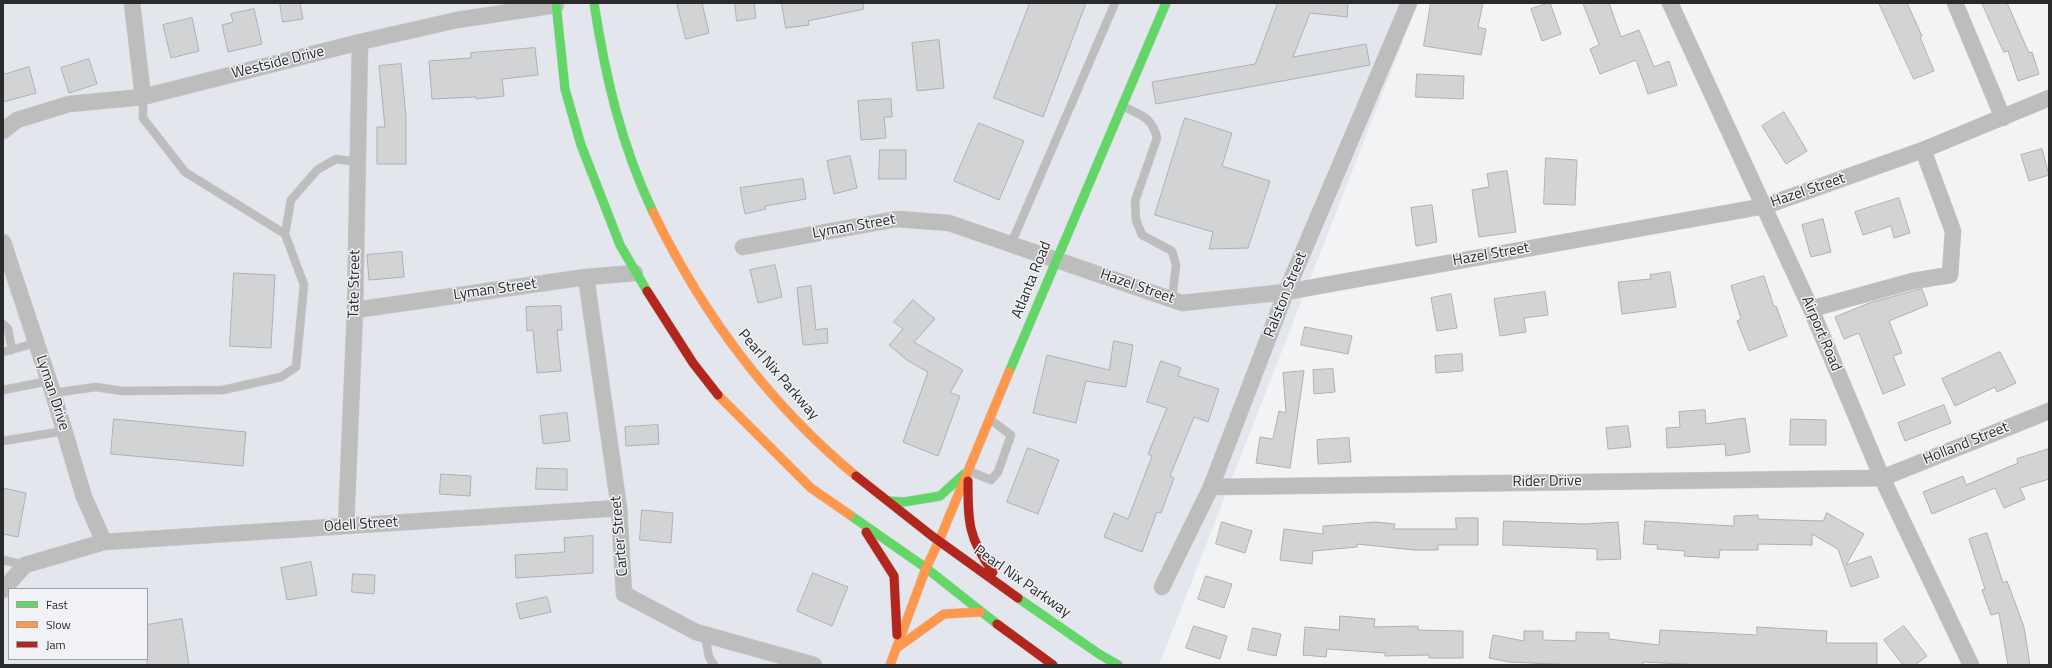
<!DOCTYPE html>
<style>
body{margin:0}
#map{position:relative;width:2052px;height:668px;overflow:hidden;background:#f2f3f4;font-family:"Titillium Web",sans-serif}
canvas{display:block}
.frame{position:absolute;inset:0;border:4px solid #292a2b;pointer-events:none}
.legend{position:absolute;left:8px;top:588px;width:140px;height:72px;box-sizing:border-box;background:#f1f2f5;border:1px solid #a1a2a4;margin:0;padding:5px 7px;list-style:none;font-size:12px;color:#292a2b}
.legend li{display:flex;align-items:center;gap:8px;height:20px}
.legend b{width:20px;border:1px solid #a1a2a4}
</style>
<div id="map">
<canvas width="2052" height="668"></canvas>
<div class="frame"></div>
<ul class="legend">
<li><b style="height:5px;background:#63d668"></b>Fast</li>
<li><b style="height:5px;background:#ff974d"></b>Slow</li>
<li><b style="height:5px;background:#b3261e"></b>Jam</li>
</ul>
</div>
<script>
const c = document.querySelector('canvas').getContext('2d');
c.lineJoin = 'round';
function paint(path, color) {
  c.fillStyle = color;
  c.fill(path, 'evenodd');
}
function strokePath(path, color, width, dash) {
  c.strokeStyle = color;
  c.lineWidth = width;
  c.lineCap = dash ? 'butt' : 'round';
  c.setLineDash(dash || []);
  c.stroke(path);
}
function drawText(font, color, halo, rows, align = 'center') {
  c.font = font + ' "Titillium Web",sans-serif';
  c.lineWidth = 3;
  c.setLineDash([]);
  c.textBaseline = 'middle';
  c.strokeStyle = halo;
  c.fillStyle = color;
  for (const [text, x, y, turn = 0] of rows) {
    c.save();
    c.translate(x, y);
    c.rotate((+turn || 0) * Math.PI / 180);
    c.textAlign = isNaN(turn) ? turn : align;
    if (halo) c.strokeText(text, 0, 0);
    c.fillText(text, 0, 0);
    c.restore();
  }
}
paint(new Path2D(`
 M 3,3 L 1418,3 L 1159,665 L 3,665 ZM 9,589 L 147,589 L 147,659 L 9,659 Z`), '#e3e6ec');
const building = new Path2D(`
 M 280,3 L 300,3 L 303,19 L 283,22 Z
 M 677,3 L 702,3 L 709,33 L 686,39 Z
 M 735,3 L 754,3 L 756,18 L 737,21 Z
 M 782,3 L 863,3 L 864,9 L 808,21 L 809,25 L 786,28 Z
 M 1030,3 L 1086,3 L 1043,117 L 994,98 Z
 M 1278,3 L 1348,3 L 1347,17 L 1310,13 L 1293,57 L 1366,44 L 1370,65 L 1156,104 L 1152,82 L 1255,64 Z
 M 1431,3 L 1483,3 L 1478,27 L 1486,29 L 1481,55 L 1424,46 Z
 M 1550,3 L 1561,34 L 1542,41 L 1531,9 Z
 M 1583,3 L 1609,3 L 1621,37 L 1639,30 L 1654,67 L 1669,61 L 1677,85 L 1648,94 L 1636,60 L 1600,74 L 1590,49 L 1599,45 Z
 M 1879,3 L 1907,3 L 1922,36 L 1920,37 L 1934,71 L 1914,79 Z
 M 1982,3 L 2007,3 L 2029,53 L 2032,52 L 2039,74 L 2018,81 L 2008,51 L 2004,52 Z
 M 254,9 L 262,44 L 228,52 L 222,25 L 233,22 L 231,14 Z
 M 192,18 L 199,51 L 171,58 L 163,25 Z
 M 939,40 L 944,88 L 917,91 L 912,43 Z
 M 535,48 L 538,75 L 502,79 L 504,96 L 476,99 L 476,97 L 432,99 L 429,61 L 471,58 L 471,53 Z
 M 89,59 L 97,84 L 69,93 L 61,68 Z
 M 401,64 L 406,117 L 406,164 L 377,164 L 377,127 L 385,127 L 379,66 Z
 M 29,67 L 36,93 L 3,102 L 3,75 Z
 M 1417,74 L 1464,76 L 1463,99 L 1416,97 Z
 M 891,99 L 892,117 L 884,117 L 886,138 L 861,140 L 858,101 Z
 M 1784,112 L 1807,151 L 1786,164 L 1762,126 Z
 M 1185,118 L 1232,133 L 1222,166 L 1270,181 L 1248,248 L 1209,249 L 1213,232 L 1155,215 Z
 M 979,123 L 1024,141 L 999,200 L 954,181 Z
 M 2042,149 L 2049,175 L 2029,181 L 2021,155 Z
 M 880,150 L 906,150 L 906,179 L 879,179 Z
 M 850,156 L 857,188 L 834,194 L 827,161 Z
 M 1546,158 L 1577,160 L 1575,205 L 1544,204 Z
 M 1507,171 L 1516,232 L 1479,237 L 1472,190 L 1489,187 L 1487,174 Z
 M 803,179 L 806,199 L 765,206 L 766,209 L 745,214 L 740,188 Z
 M 1899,198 L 1910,233 L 1894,238 L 1891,226 L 1863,235 L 1855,212 Z
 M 1432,205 L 1437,242 L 1416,246 L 1411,208 Z
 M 1823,219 L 1831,252 L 1811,257 L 1802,225 Z
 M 402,252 L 404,277 L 369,280 L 367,255 Z
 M 775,265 L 782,297 L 758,303 L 750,270 Z
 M 1670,272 L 1676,307 L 1622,314 L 1618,282 L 1651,279 L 1650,275 Z
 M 234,273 L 275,275 L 271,348 L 230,346 Z
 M 1764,276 L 1774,307 L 1776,306 L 1787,336 L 1749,351 L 1737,321 L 1741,319 L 1731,286 Z
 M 811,286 L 816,330 L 827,328 L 828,343 L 803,345 L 797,288 Z
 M 1922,289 L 1928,305 L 1889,321 L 1902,353 L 1893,356 L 1905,385 L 1883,394 L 1859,333 L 1844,339 L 1835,317 L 1869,303 Z
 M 1545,292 L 1548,315 L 1524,318 L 1526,332 L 1500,336 L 1494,299 Z
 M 1451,294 L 1457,328 L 1437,331 L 1431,298 Z
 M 913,300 L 935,319 L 914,342 L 963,370 L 950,393 L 960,396 L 938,456 L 903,442 L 928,372 L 907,360 L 889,345 L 903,329 L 894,322 Z
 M 561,306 L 562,330 L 557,330 L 561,371 L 537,373 L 533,330 L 527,331 L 526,307 Z
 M 1305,327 L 1352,336 L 1348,354 L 1301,345 Z
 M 1114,341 L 1133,345 L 1126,387 L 1086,381 L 1076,423 L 1033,413 L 1047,355 L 1109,370 Z
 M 2000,352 L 2016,383 L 1997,392 L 1995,387 L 1955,406 L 1942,379 Z
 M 1462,354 L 1463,371 L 1436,373 L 1435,356 Z
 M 1161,361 L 1181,368 L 1178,376 L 1219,389 L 1208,422 L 1194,417 L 1170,476 L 1174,478 L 1161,513 L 1157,512 L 1142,552 L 1104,537 L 1114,513 L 1128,519 L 1152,456 L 1148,454 L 1167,408 L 1147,402 Z
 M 1333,369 L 1335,392 L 1314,394 L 1313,370 Z
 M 1304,371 L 1290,468 L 1256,463 L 1260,437 L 1273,439 L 1279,411 L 1286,413 L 1283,373 Z
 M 1944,405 L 1951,423 L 1905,441 L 1898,423 Z
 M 1705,410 L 1706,424 L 1745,418 L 1750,452 L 1726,456 L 1725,444 L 1667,448 L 1666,428 L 1680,427 L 1679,412 Z
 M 567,413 L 570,441 L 543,444 L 540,416 Z
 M 114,419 L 246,432 L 243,466 L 111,454 Z
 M 1791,419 L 1826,420 L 1826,445 L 1790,445 Z
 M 658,425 L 659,444 L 626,446 L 625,427 Z
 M 1628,426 L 1631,447 L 1608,449 L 1606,428 Z
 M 1349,438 L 1351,462 L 1318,464 L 1317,440 Z
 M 1028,448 L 1059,460 L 1038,514 L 1007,502 Z
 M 2049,449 L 2049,479 L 2020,488 L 2025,499 L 2004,508 L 1995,488 L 1932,514 L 1923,492 L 1963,476 L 1966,485 L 2018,463 L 2017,459 Z
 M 537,468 L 567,469 L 567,490 L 536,489 Z
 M 441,474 L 471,476 L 470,496 L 440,494 Z
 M 3,488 L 26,493 L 18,537 L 3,534 Z
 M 642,510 L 673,513 L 671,543 L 640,540 Z
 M 1827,513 L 1864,534 L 1846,565 L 1871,556 L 1879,577 L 1851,587 L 1838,549 L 1812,534 L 1812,545 L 1758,544 L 1758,550 L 1720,550 L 1719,558 L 1684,556 L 1685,551 L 1657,549 L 1658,545 L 1643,544 L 1645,521 L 1734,526 L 1734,516 L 1758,515 L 1758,519 L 1823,521 Z
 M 1456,518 L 1478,518 L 1478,545 L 1438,545 L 1438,550 L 1414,550 L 1357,544 L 1357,547 L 1313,551 L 1312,564 L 1280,560 L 1284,529 L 1323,534 L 1323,526 L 1376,522 L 1395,524 L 1394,529 L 1456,529 Z
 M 1504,521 L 1584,524 L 1618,522 L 1621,559 L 1597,560 L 1597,549 L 1503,545 Z
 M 1222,522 L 1252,531 L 1245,553 L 1216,544 Z
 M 1987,533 L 2003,583 L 2007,581 L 2024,627 L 2030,665 L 2008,665 L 1999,613 L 1991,615 L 1982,590 L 1985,589 L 1969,539 Z
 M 593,536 L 593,573 L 516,578 L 515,555 L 565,552 L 564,538 Z
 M 311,562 L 317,595 L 287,600 L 281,568 Z
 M 813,573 L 848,587 L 832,626 L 797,611 Z
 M 353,574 L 375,575 L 374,594 L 352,592 Z
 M 1206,576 L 1232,584 L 1224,608 L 1198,599 Z
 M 547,597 L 551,612 L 520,619 L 516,604 Z
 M 1340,616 L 1375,619 L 1374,627 L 1418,626 L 1418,630 L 1463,631 L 1463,658 L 1429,658 L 1429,655 L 1385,656 L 1385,653 L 1327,649 L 1326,657 L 1303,655 L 1305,627 L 1339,630 Z
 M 182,619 L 189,665 L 147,665 L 147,625 Z
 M 1194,626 L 1227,636 L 1220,659 L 1186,648 Z
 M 1904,626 L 1927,656 L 1915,665 L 1903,665 L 1884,640 Z
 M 1757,627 L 1827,631 L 1826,643 L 1877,643 L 1877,665 L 1703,665 L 1643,662 L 1643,665 L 1576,665 L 1509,662 L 1489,658 L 1493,635 L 1524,641 L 1524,631 L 1543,631 L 1543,640 L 1576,641 L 1576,632 L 1609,633 L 1609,639 L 1659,645 L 1660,630 L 1757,635 Z
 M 1253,628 L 1281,634 L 1276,656 L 1248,650 Z`);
paint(building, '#d2d3d4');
strokePath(building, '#afb0b1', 1);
const lane = new Path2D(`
 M 1122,106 C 1141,115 1152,117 1157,138 L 1135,201 L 1136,220 L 1142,235 L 1172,251 L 1176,265 L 1172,299
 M 285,234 L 291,200 L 317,170 L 336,159 L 358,162
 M 1011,244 L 1115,3
 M 3,324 L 8,329 L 12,350
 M 3,352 L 36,343
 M 3,390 L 49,381
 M 53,393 L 96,387 L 122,391 L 223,390 L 281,377 L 296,367 L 304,285 L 285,234 L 185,172 L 143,118 L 143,97
 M 3,441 L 64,431
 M 969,471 L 991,480 L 998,472 L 1011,435 L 991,420
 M 3,560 L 25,565
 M 705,635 L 709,657 L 714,665`);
const street = new Path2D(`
 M 132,3 L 143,97
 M 1670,3 L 1811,309 L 1882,478 L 1971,665
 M 1955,3 L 2003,118
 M 3,131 L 17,120 L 69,104 L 143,97 L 360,42 L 457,20 L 556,5
 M 3,242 L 53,393 L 84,497 L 104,542
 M 743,247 L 897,219 L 949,223 L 1182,303 L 1286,292 L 1765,206 L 1923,150 L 2049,98
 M 586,277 L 619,508 L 624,594 L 696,632 L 814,665
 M 1811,309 L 1913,281 L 1950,275 L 1953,231 L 1923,150
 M 355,310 L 586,277 L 635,273
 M 1211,487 L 1882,478 L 2049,411
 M 346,526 L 355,310 L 360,42
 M 1162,587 L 1211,487 L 1286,292 L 1409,3
 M 3,590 L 25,565 L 104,542 L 619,508`);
const fast = new Path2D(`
 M 556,3 L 565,89 L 581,145 L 620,245 L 647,291
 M 594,3 C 605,75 621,145 653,212
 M 1009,372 L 1166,3
 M 888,501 L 904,502 L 940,496 L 964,474
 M 850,515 L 926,568 L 997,624
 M 1018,598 L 1099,654 L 1118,665`);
const slow = new Path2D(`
 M 653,212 C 702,313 769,404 856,476
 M 718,395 L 811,488 L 850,515
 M 898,647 L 944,614 L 980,612
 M 890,665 L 926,568 L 939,541 L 1009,372`);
const jam = new Path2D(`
 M 647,291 L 693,363 L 718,395
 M 856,476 L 932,536 L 1018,598
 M 968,481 C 968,522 968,538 993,572
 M 866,532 L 894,576 L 897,635
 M 997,624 L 1053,665`);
strokePath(lane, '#cecfd0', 9);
strokePath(street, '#cecfd0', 17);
strokePath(fast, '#cecfd0', 10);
strokePath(slow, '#cecfd0', 10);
strokePath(jam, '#cecfd0', 10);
strokePath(lane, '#bdbdbd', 8);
strokePath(street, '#bdbdbd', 16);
strokePath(fast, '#63d668', 9);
strokePath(slow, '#ff974d', 9);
strokePath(jam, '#b3261e', 9);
drawText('15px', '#292a2b', '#f1f2f5', [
 ["Westside Drive",278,63,-14],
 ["Hazel Street",1808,191,-19],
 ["Lyman Street",854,227,-10],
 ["Hazel Street",1491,255,-10],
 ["Atlanta Road",1032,280,-68],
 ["Tate Street",355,284,-89],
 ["Hazel Street",1137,287,19],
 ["Lyman Street",495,290,-8],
 ["Ralston Street",1286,295,-68],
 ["Airport Road",1821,334,67],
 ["Pearl Nix Parkway",778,375,49],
 ["Lyman Drive",52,393,72],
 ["Holland Street",1966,444,-22],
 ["Rider Drive",1547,482,-1],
 ["Odell Street",361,525,-4],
 ["Carter Street",620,536,-95],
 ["Pearl Nix Parkway",1022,582,35]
]);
</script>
